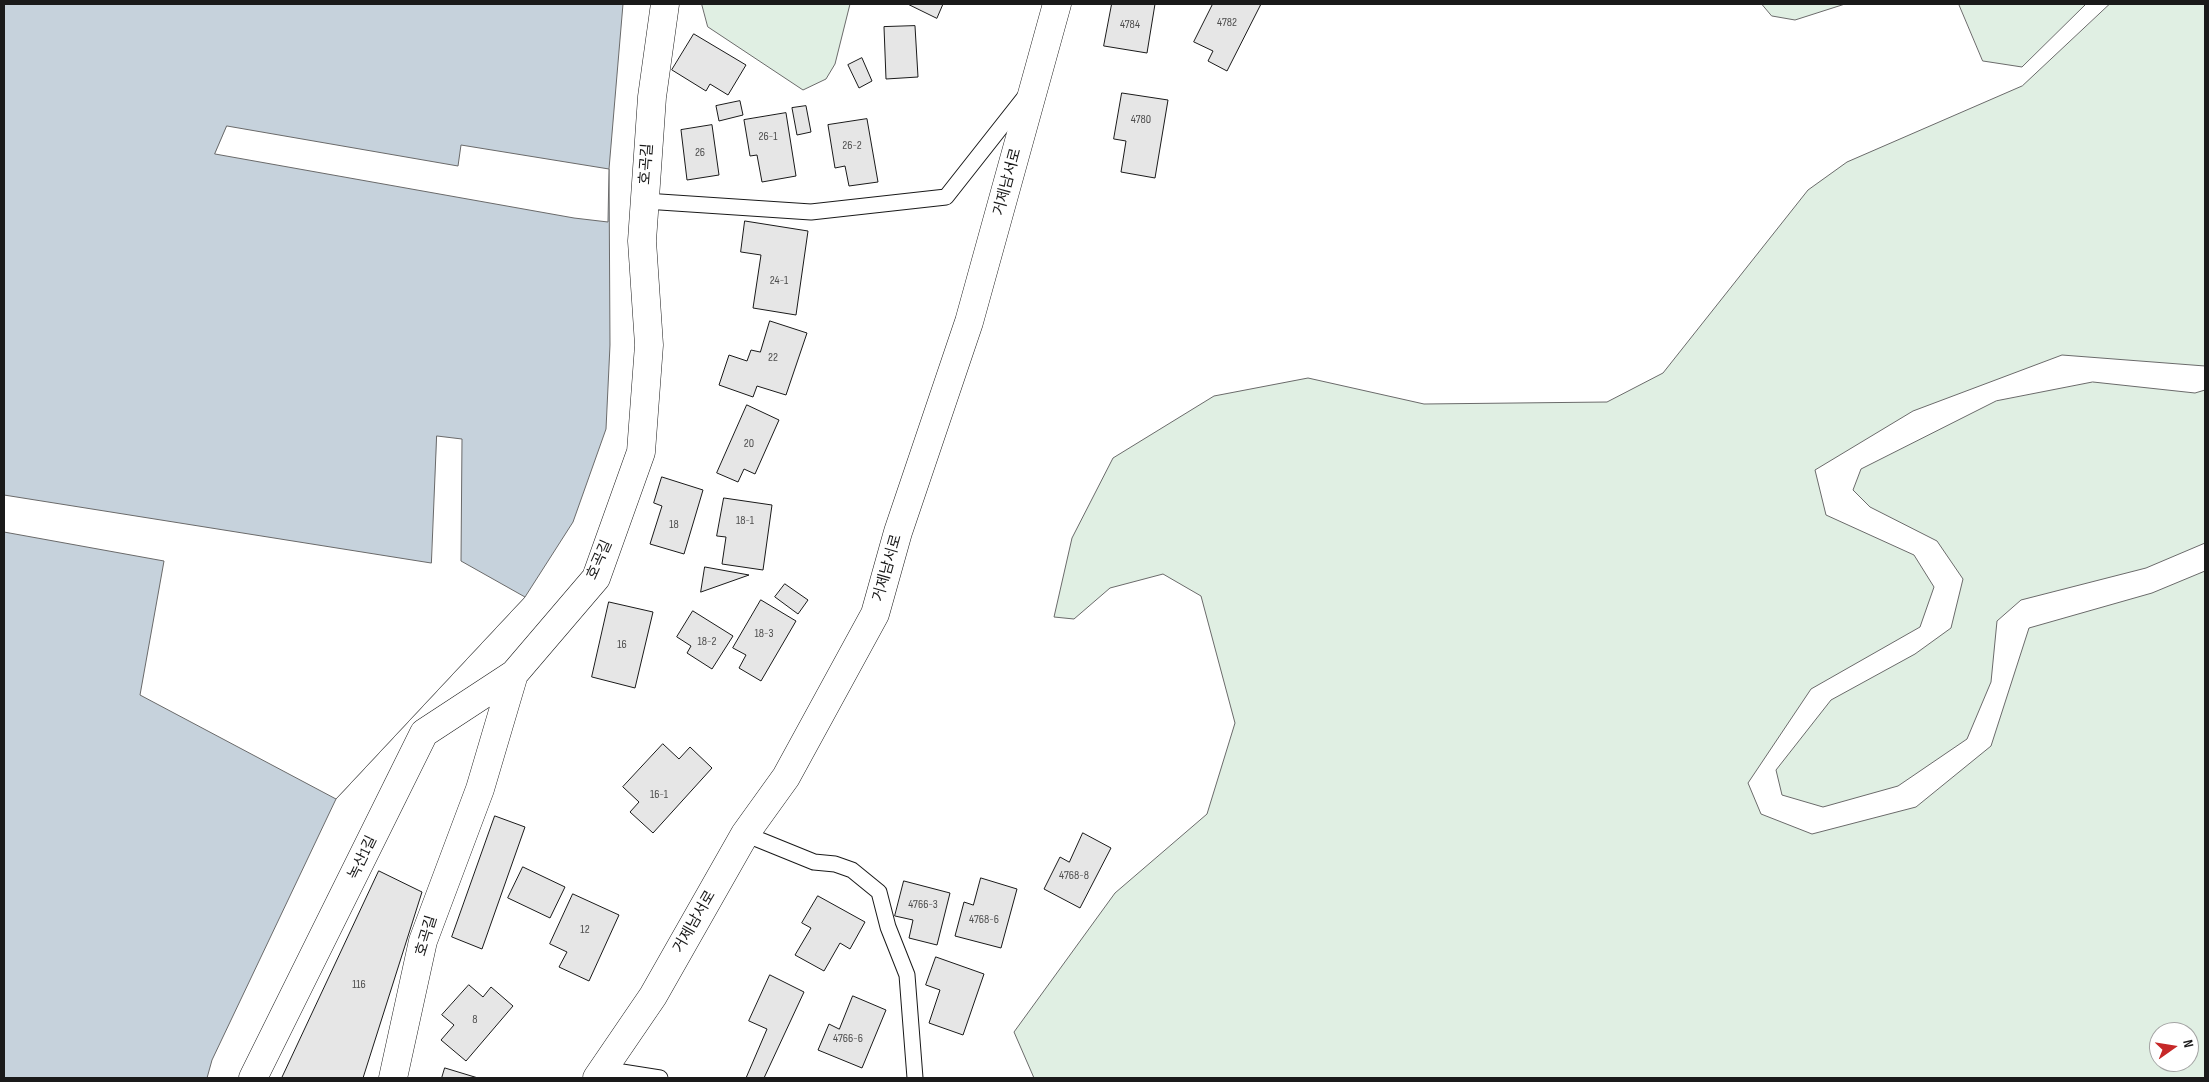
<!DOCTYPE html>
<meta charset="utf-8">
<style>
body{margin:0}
#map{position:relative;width:2209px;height:1082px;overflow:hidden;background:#fff;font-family:"Sofia Sans Condensed",sans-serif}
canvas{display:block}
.frame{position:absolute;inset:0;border:5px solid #1a1a1a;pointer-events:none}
.north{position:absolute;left:2149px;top:1022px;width:50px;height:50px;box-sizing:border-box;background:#fff;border:1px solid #a3a3a3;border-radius:50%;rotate:77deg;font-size:14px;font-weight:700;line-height:20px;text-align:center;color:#1a1a1a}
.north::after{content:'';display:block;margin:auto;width:18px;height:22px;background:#c62828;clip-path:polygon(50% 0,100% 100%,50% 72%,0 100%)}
</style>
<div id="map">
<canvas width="2209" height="1082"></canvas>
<div class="frame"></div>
<div class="north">N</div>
</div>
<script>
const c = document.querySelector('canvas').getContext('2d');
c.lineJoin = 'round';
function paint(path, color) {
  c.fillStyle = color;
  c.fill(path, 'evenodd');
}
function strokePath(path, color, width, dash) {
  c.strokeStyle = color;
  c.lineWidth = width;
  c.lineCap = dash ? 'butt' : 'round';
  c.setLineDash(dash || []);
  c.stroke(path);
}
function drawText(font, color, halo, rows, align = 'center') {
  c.font = font + ' "Sofia Sans Condensed","Noto Sans KR",sans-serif';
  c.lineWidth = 4;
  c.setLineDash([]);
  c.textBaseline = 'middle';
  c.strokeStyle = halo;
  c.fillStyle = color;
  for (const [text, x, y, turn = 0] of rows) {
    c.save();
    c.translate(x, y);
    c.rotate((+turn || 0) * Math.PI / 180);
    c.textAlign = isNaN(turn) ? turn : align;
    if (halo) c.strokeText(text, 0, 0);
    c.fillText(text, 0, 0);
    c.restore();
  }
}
const green = new Path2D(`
 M 702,4 L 850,4 L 835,64 L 826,79 L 803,90 L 708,27 Z
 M 1762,4 L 1845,4 L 1795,20 L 1772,16 Z
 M 1959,4 L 2086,4 L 2022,67 L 1983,61 Z
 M 2110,4 L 2205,4 L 2205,366 L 2062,355 L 1913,411 L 1815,470 L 1826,515 L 1914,555 L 1934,587 L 1920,627 L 1811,689 L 1748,783 L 1761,814 L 1812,834 L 1916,807 L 1991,746 L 2029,628 L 2152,593 L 2205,571 L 2205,1078 L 1034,1078 L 1014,1032 L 1115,893 L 1207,814 L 1235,723 L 1201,596 L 1163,574 L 1110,588 L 1074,619 L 1054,617 L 1072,538 L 1113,458 L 1214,396 L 1308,378 L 1424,404 L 1607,402 L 1663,373 L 1808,190 L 1847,162 L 2022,86 ZM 2159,1032 L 2189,1032 L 2189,1062 L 2159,1062 Z
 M 2093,382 L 2195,393 L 2205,390 L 2205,543 L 2146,568 L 2021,600 L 1997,621 L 1991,682 L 1967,739 L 1898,786 L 1823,807 L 1782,795 L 1776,770 L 1831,700 L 1915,654 L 1951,628 L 1963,579 L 1937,541 L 1870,507 L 1853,490 L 1861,469 L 1996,401 Z`);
paint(green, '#e0efe3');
strokePath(green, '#6a6a6a', 1);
const water = new Path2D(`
 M 4,4 L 623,4 L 609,169 L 610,345 L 606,429 L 573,522 L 525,597 L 336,799 L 212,1060 L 207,1078 L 4,1078 Z`);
paint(water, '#c6d2dc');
strokePath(water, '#6a6a6a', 1);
const pier = new Path2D(`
 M 227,126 L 458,166 L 461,145 L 609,169 L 608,222 L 574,218 L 215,154 Z
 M 437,436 L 462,439 L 461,561 L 525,597 L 336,799 L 140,695 L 164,561 L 4,532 L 4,495 L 431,563 Z`);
paint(pier, '#fff');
strokePath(pier, '#6a6a6a', 1);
const building = new Path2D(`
 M 908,4 L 943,4 L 937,18 Z
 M 1112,4 L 1155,4 L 1147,53 L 1104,46 Z
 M 1213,4 L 1261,4 L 1227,71 L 1208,61 L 1213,51 L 1194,42 Z
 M 915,26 L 918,77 L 886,79 L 884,27 Z
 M 694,34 L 746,65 L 728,95 L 710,84 L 706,91 L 672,70 Z
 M 862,58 L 872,81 L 859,88 L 848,65 Z
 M 1122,93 L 1168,100 L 1155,178 L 1121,172 L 1126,141 L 1114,139 Z
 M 740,101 L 743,115 L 719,121 L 716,106 Z
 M 806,106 L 811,132 L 797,135 L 792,108 Z
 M 786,113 L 796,176 L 762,182 L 757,155 L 750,156 L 744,120 Z
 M 867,119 L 878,182 L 849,186 L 845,166 L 835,168 L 828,125 Z
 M 712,125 L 719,175 L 687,180 L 681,130 Z
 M 745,221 L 808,231 L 796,315 L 753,308 L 761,255 L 741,252 Z
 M 770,321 L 807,333 L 786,395 L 757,386 L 753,397 L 719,385 L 729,355 L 747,361 L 751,350 L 760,352 Z
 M 747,405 L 779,420 L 755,474 L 744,469 L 738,482 L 717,473 Z
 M 662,477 L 703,490 L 684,554 L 650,544 L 662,506 L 654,503 Z
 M 724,498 L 772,505 L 763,570 L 722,564 L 726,537 L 717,536 Z
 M 705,567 L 749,575 L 701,592 Z
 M 785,584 L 808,600 L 798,614 L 775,597 Z
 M 761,600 L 796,621 L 761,681 L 739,668 L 746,655 L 733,648 Z
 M 609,602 L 653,612 L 635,688 L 592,677 Z
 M 693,611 L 733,636 L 712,669 L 687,653 L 691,646 L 677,637 Z
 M 663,744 L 679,759 L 690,747 L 712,768 L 653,833 L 630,812 L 639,802 L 623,787 Z
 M 495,816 L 525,827 L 482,949 L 452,937 Z
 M 1083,833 L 1111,848 L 1080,908 L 1044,889 L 1060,857 L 1069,862 Z
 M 523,867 L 565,887 L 550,918 L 508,898 Z
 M 379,871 L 422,892 L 363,1078 L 282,1078 Z
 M 981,878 L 1017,889 L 1001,948 L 955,936 L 964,902 L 973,905 Z
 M 904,881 L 950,893 L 937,945 L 909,938 L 913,920 L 895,916 Z
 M 573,894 L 619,915 L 589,981 L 559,967 L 567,952 L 550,944 Z
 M 818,896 L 865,922 L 850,949 L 840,943 L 824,971 L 795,955 L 811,928 L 802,923 Z
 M 936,957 L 984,974 L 963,1035 L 929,1023 L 940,990 L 926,985 Z
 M 770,975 L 804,992 L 764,1078 L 746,1078 L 767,1029 L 749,1021 Z
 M 469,985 L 483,997 L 491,987 L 513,1006 L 466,1061 L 441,1040 L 454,1025 L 442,1015 Z
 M 853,996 L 886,1010 L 862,1068 L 818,1050 L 829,1024 L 839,1029 Z
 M 445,1068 L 478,1078 L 442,1078 Z`);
paint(building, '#e6e6e6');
strokePath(building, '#1a1a1a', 1);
const lane = new Path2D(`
 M 645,201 L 811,212 L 946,197 L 1024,98
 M 745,834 L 814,862 L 835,864 L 852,870 L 879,892 L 888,927 L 907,975 L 915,1078
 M 603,1069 L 660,1078`);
const street = new Path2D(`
 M 253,1078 L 424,733 L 514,674
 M 393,1078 L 423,941 L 480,789 L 514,674 L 596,578 L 641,452 L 649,345 L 642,241 L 652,97 L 665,4`);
const secondary = new Path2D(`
 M 597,1078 L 653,996 L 745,834 L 786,777 L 875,614 L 898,532 L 969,322 L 1057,4`);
strokePath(lane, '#1a1a1a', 17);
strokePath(street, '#1a1a1a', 29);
strokePath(secondary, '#1a1a1a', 29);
strokePath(lane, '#fff', 15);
strokePath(street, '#fff', 28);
strokePath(secondary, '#fff', 28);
drawText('12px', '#4d4d4d', null, [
 ["4782",1227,23],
 ["4784",1130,25],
 ["4780",1141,120],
 ["26-1",768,137],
 ["26-2",852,146],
 ["26",700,153],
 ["24-1",779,281],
 ["22",773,358],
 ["20",749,444],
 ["18-1",745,521],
 ["18",674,525],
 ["18-3",764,634],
 ["18-2",707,642],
 ["16",622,645],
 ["16-1",659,795],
 ["4768-8",1074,876],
 ["4766-3",923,905],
 ["4768-6",984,920],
 ["12",585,930],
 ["116",359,985],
 ["8",475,1020],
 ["4766-6",848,1039]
]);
drawText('15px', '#1a1a1a', '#fff', [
 ["호곡길",647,164,-86],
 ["거제남서로",1008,182,-75],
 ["호곡길",600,560,-66],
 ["거제남서로",888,568,-74],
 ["녹산1길",363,858,-64],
 ["거제남서로",695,922,-60],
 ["호곡길",427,936,-73]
]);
</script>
